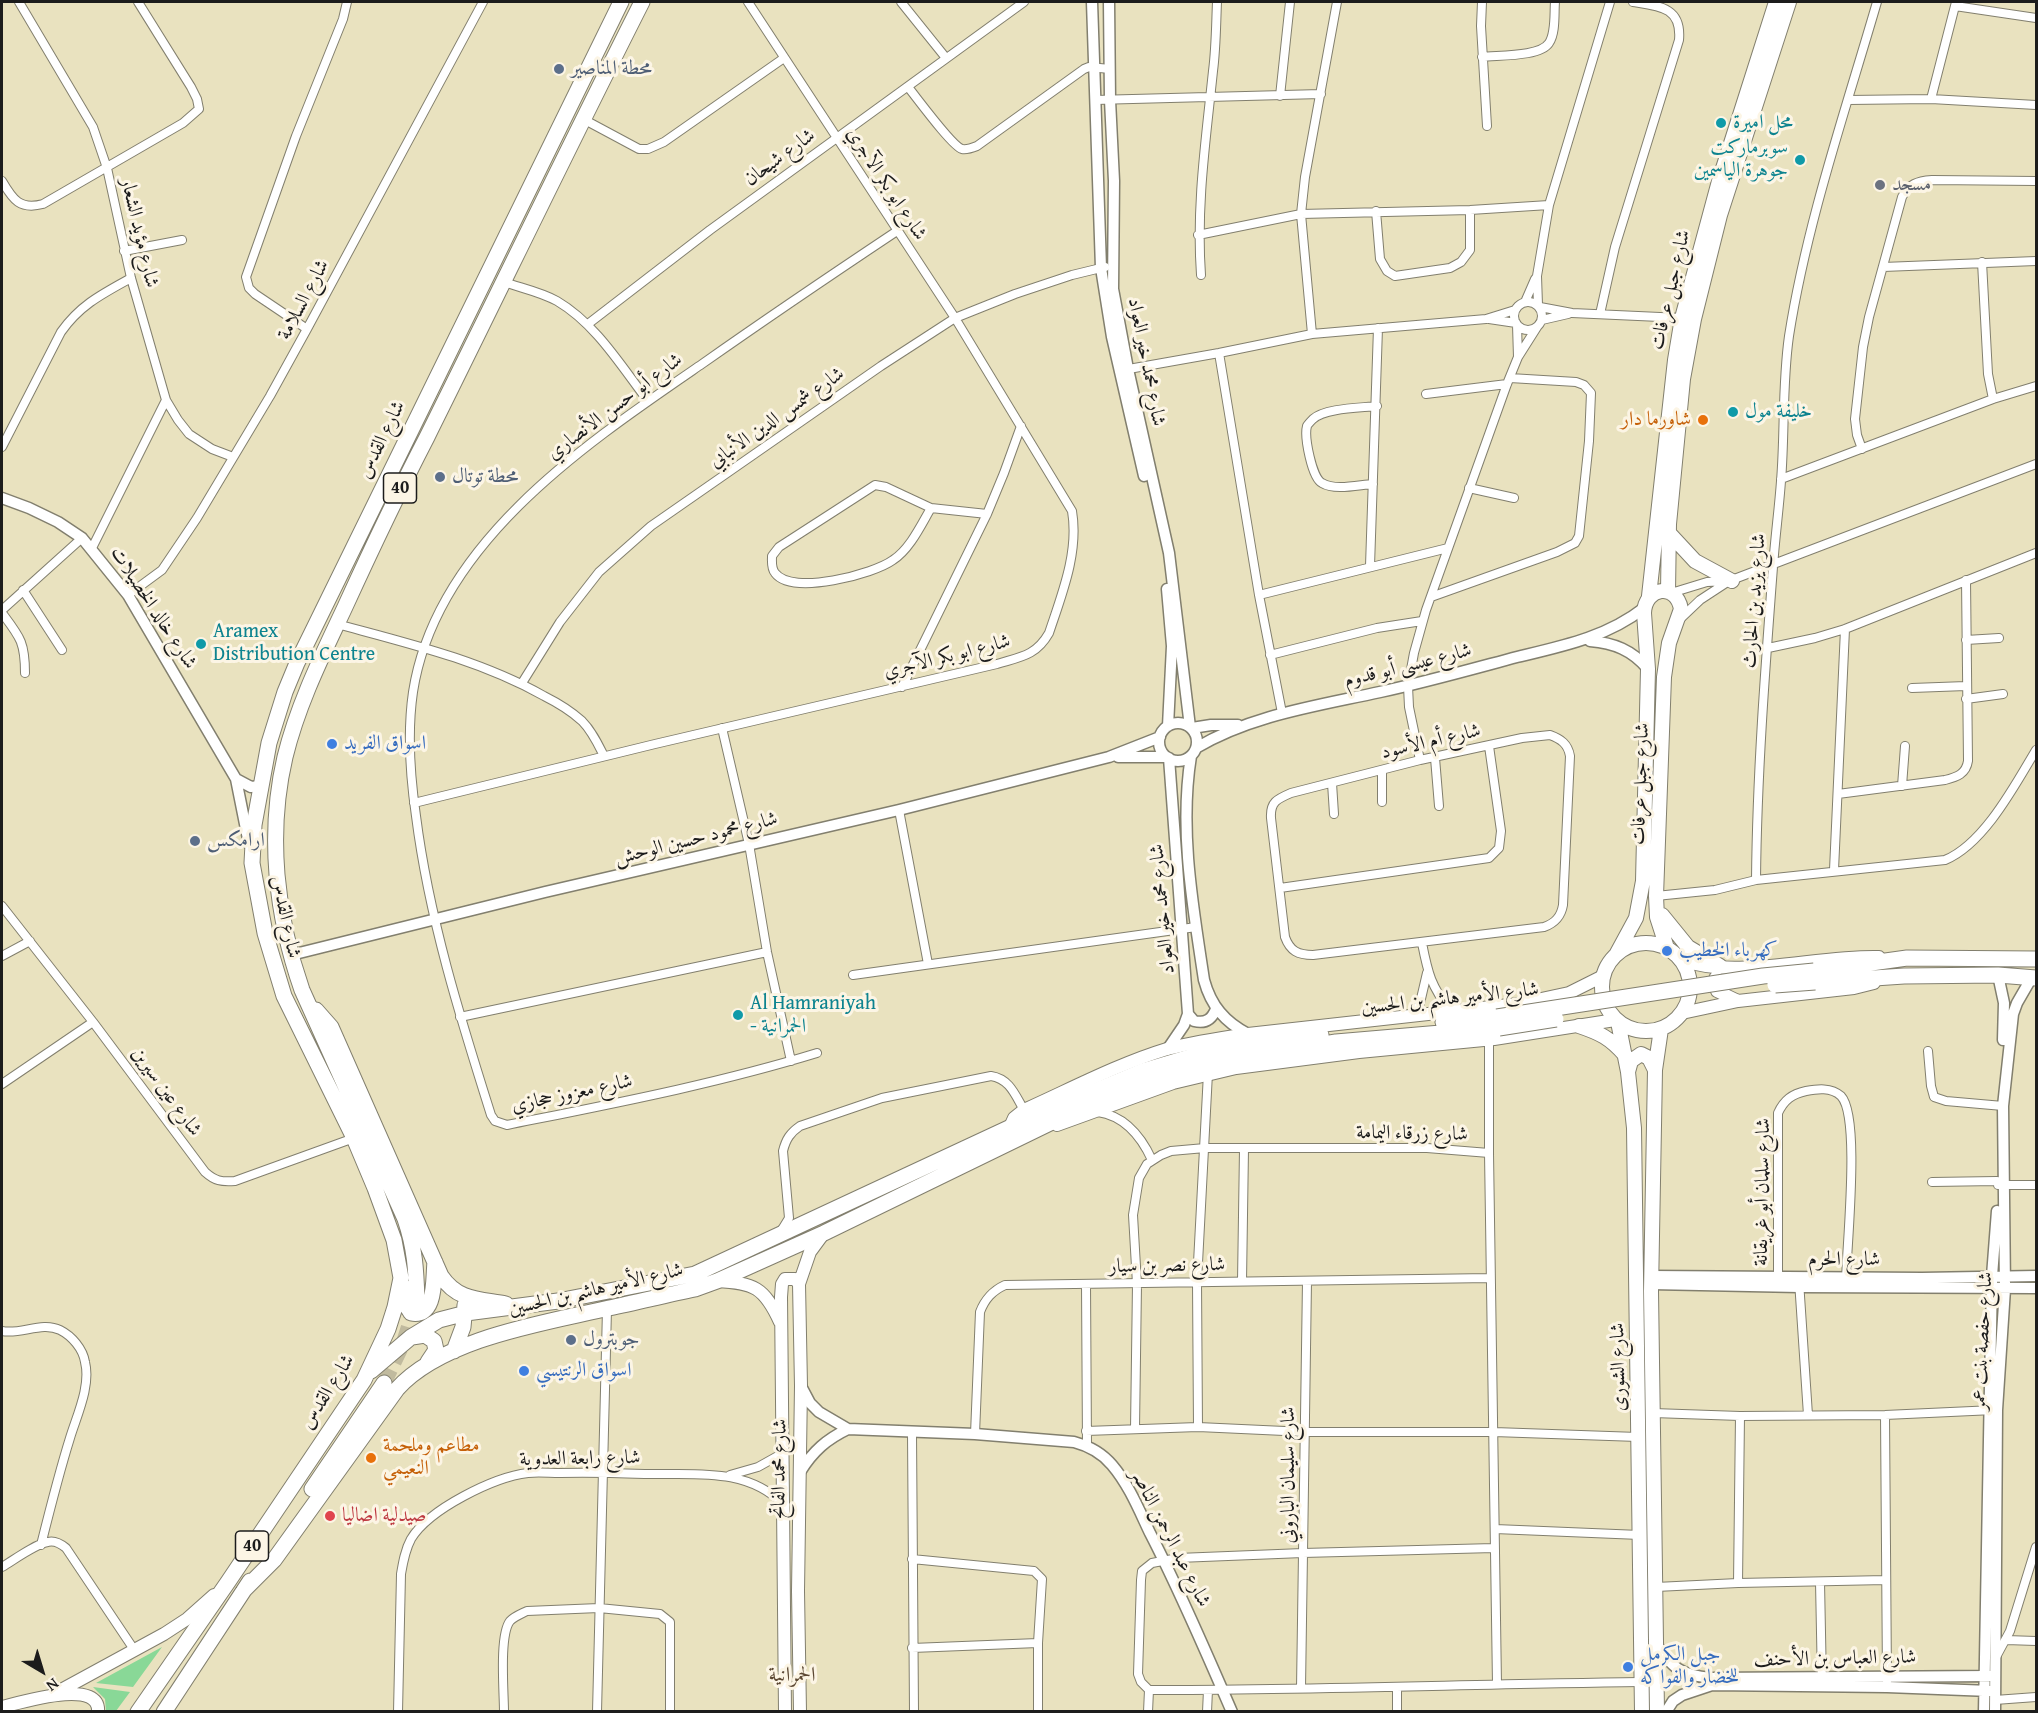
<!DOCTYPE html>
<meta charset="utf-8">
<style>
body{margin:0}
#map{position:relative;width:2038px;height:1713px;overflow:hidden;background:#e9e2bf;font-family:"Gentium Book Plus",serif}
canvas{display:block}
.frame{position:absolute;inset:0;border:3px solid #1c1c1c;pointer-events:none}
.north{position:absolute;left:12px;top:1641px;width:60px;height:60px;-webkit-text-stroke:4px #fcf5e5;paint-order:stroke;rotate:142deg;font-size:16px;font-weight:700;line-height:24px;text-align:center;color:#1c1c1c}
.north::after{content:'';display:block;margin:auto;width:21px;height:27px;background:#1c1c1c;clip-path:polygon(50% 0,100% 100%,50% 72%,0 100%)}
</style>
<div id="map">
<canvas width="2038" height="1713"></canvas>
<div class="frame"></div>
<div class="north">N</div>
</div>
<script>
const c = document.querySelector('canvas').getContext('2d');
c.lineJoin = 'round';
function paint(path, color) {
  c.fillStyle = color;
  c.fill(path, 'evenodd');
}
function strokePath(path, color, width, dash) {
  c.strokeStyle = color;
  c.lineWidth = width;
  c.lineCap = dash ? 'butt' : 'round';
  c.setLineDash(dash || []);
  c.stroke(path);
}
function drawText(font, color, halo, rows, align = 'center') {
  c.font = font + ' "Gentium Book Plus",Amiri,serif';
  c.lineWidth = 6;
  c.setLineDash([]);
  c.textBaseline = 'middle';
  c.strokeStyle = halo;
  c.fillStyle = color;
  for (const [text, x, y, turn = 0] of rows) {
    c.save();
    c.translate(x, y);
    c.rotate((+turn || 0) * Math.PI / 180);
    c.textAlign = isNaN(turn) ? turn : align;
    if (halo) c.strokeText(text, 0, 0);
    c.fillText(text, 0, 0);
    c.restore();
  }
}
paint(new Path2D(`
 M 162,1647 L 133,1687 L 96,1683 Z
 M 93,1687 L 130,1692 L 116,1711 L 106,1711 L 105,1699 Z`), '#89d897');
strokePath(new Path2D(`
 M 384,1383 L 403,1344 L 416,1303`), '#c0ba9e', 15, [15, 8]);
const minor = new Path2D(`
 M 19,2 L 93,127 L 107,168 L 131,278 L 166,400 L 178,420 L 189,434 L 212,449 L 233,457
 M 901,2 L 946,58
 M 1482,2 L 1481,26 L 1487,126
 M 1955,6 L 2036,18
 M 1482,57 C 1498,55 1540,57 1549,43 C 1556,33 1554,13 1555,2
 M 908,87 C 917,98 952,146 962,149 C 967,150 972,148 977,146 L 1084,69 L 1089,67 L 1110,69
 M 1280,96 L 1290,2
 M 1931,99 L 1956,2
 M 1095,100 L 1321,94
 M 1848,100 L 1931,99 L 2036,105
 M 583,119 L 639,149 L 648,149 L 664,142 L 784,58
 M 2,181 C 13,200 20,210 43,204 L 183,123 L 199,109 L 197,99 L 191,87 L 138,2
 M 1376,211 L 1380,259 L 1387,271 L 1395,276 L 1450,268 L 1461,262 L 1470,250 L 1470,210
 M 1198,235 L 1301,214 L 1470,210 L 1549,205
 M 124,251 L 182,240
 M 1982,262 L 1988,374 L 1993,399
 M 1883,267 L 2036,261
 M 1201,275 C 1196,206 1206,139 1213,71 C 1216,48 1216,25 1217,2
 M 504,282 C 521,288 541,292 557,301 C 596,324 621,366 648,401
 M1514 316a14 14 0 1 1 28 0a14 14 0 1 1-28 0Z
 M 1525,302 L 1535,279
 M 1538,305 L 1537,276 L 1549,205 L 1610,2
 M 1540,307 L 1572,313 L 1682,318
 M 1600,314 L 1615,247 L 1679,40 C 1682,7 1659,6 1633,2
 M 1489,319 L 1516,323
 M 1542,320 L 1568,314
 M 588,324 L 710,230 L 1024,2
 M 1517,325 L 1518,357
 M 307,329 L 255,294 L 249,288 L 246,277 L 296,136 L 343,19 L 347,2
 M 1312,334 L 1301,214 L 1305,177 L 1337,2
 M 1219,353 L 1259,595 L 1282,713
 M 1123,370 L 1219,353 L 1312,334 L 1486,319 L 1515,310
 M 1426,394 L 1507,384
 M 2,447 L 61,332 C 80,305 102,294 131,278
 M 1862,449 L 1857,435 L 1855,419 L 1863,347 L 1869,317 L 1902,197 C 1909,184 1917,181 1932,180 L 2036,181
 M 1781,479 L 1993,399 L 2036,386
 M 1373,484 C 1358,485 1335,491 1322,483 C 1312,478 1304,437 1307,426 C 1308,424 1312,420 1313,419 C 1325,408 1360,408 1377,406
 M 1469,488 L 1514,498
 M 931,508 C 921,525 910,549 893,560 C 874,574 792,596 775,573 C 771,568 772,562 772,556 L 779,547 L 875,485 L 886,487 L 931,508 L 987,514
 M 92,548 L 166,400
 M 1370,566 L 1378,328
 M 23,590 L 62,650
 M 1671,593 L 1707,582 L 1728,581
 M 128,595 L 162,570 L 197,518 L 270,396 L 307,329 L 483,2
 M 1259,595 L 1448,548
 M 1431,597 L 1557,552 L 1575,543 L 1579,536 L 1589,441 L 1591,393 L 1584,385 L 1576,382 L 1510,378
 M 2,610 L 82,538
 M 2,613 C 20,637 25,642 25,673
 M 1680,619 L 1700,600 L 1729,581 L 2036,464
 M 337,624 C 407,643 480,660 544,696 C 558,703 571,711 582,721 C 592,731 598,744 604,756
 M 1966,640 L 1999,638
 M 1768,648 L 1815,638 L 1845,629 L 2036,553
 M 1270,655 L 1377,628 L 1422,621
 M 522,683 L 560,622 L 599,572 L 651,526 L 881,366 L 955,318 L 1015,294 L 1072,275 L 1105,267
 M 902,687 L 987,514 L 1004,473 L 1021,426
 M 1912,688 L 1966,686
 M 1966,699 L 2003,694
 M 722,728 L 749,844 L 767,952 L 791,1061
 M 1550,735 C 1561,739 1568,744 1570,756 L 1563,905 C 1561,917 1555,923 1544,927 L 1313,955 C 1298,955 1290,951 1285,937 L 1271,818 C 1270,802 1277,799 1291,793 L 1420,760 L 1522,738 Z
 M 1435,758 L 1439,806
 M 1420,760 L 1409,707 L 1408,686 L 1414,653 L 1426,610 L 1507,384 L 1518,357 L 1537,327
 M 1382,770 L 1382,802
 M 1332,783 L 1334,814
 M 1902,786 L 1905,746
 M 1838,794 L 1945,780 C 1957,777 1966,774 1968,761 L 1966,580
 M 414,803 L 655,744 L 997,664 C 1020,657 1036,656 1049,633 C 1062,594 1079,552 1072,511 L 955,318 L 748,2
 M 899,810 L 928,964
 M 1834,870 L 1845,629
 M 1756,880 C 1757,775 1765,671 1773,567 C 1775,538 1779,509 1781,481 C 1785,432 1782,385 1789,336 C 1807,222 1845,112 1877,2
 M 1280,888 L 1489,858 L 1499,848 L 1501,831 L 1489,746
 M 1656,896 L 1715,890 L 1756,880 L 1945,860 C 1984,844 2015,785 2036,750
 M 2,906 L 93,1022 L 205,1172 C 215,1181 221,1182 235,1181 L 354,1138
 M 1422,943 C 1428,974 1431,986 1451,1012
 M 2,956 L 30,941
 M 853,975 L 1196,927
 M 1413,1016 L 1420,1003 L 1427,973
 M 460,1017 L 767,952
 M 1489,1040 L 1489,1153
 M 1928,1051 L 1931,1086 L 1934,1097 L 1946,1101 L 2003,1106
 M 817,1053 C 716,1084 611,1104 507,1125 L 495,1121 L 491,1115 C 460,1017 429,918 416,816 C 410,775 407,733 413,692 C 436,543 587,443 702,364 C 766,319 831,275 897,231
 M 2,1084 L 93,1022
 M 1098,1112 C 1125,1116 1141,1136 1152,1160
 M 1932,1182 L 1997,1181
 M 1998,1185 L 2036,1185
 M 781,1231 L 789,1218 L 783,1151 C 786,1139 790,1133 800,1126 L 882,1098 L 991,1076 C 1010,1079 1015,1095 1024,1110
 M 1242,1281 L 1244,1149
 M 1307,1281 L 1303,1553 L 1494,1548
 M 1778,1281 L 1778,1113 C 1784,1100 1792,1094 1806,1091 C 1817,1089 1831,1087 1841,1096 C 1861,1117 1846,1250 1846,1283
 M 1799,1281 L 1808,1415
 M 1086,1284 L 1087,1446
 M 2,1331 C 21,1335 42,1321 60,1330 C 72,1336 83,1349 85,1362 C 91,1386 77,1415 70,1438 C 59,1473 50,1509 41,1545
 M 1653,1413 L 1740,1416 L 1885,1415 L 1994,1410
 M 1885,1415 L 1887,1681
 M 1198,1427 L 1197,1282 L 1208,1073
 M 1135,1429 L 1137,1284 L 1133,1215 L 1139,1178 L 1147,1164 L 1161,1155 L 1171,1151 L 1205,1148 L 1427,1148 L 1489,1153 L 1497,1684
 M 1086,1431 L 1198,1427 L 1306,1432 L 1494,1432 L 1638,1437
 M 912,1433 L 914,1712
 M 975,1434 L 980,1312 C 985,1299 992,1291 1005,1285 L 1490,1278
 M 730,1475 L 758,1467 L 783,1453
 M 1495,1529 L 1640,1535
 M 912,1559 L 1034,1571 L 1042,1579 L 1038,1643 L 1038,1712
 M 2,1567 C 14,1560 35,1544 48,1542 C 55,1540 61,1544 66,1548 L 135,1651
 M 1820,1582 L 1822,1683
 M 1738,1583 L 1740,1416
 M 1656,1587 L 1738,1583 L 1886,1580
 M 2006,1640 L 2036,1641
 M 912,1648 L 1038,1643
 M 1996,1657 L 2010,1631 L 2036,1547
 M 1397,1688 L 1397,1712
 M 1149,1690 L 1141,1682 L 1138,1674 L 1141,1580 L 1142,1571 L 1152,1563 L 1178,1558 L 1303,1553 L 1301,1688
 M 1995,1700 L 2036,1697
 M 398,1712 L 401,1574 C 403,1562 405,1550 411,1539 C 429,1509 494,1477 528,1473 C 538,1472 549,1473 560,1473 C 589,1472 617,1473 646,1474 C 695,1475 747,1467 784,1505
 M 504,1712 C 504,1692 499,1635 510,1621 C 515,1616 521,1614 527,1611 L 599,1608 L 660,1614 L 670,1622 L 670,1712
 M 597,1712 L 607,1309
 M 1148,1712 L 1149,1690 C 1313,1690 1477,1684 1641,1682
 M 1207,1712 L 1208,1690`);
const tertiary = new Path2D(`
 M 1092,2 L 1101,268 L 1112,337 L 1144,476
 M 1109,2 L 1110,100 L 1114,181 L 1113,289 L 1128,369 L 1169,553 L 1190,727
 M 2,498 L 29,508 L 58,522 L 82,538 L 128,595 L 236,779 L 249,844
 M 1167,589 L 1172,646 L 1168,726
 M 1590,641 C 1614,643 1632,650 1648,669
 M1159 742a19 19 0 1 1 38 0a19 19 0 1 1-38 0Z
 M 1192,728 L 1211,725 L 1238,725
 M 1196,748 C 1252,715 1317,706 1380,692 C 1426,682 1472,669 1517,657 C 1563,646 1607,637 1644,608
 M 1191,756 C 1179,830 1193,907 1204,980 C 1211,1006 1225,1022 1248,1034
 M 1118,757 L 1167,757
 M 236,779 L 251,787 L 260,786
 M 291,955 L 545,892 L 899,810 L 1109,757 L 1160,737
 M 1998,975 L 2004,1003 L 2003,1040
 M 1188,1014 L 1194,1021 C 1206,1024 1212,1019 1216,1009
 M 1167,1050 L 1184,1025 L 1188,1014 L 1169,758
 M 1651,1276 L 1922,1278 L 2036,1276
 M 1651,1284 L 1799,1287 L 2036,1288
 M 801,1386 L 810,1403 L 819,1412 L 848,1429 L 975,1434 L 1074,1442 C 1089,1446 1102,1453 1112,1465 C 1129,1485 1139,1510 1150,1533 C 1180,1591 1206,1652 1232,1712
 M 800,1472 C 813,1451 827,1439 848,1429
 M 1655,1642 C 1672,1668 1680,1675 1711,1678 L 1990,1676
 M 1666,1712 L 1673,1701 L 1682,1695 L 1712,1685 L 1887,1687 L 1990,1691
 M 1984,1712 L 1992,1276 L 1997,1211
 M 1995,1712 L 1997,1410 L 2005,1289 L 2003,1106 L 2013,1014 L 2017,1003 L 2032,977`);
const secondary = new Path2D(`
 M 1681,960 C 1737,980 1818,955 1879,957
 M 1716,977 L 1714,981 L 1717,991 L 1738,1001
 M 1682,1013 L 1738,1001 L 1854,988 L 1874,983
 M 1057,1125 L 1173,1083 L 1236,1068 L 1359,1052 L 1494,1039 L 1615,1020
 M 1010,1127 L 1014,1118 L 1024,1110 C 1071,1089 1118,1064 1167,1049 C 1194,1042 1221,1038 1248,1034 L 1518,1004 L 1569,993 L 1603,976
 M 717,1281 C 754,1283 764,1287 780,1322
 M 52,1695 L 164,1634 L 187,1619 L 214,1595
 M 2,1707 C 19,1703 101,1677 98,1712
 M 785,1712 L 781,1297 L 782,1284 L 785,1279 L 795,1279 L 799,1284
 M 800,1712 L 798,1591 L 801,1386 L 799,1284 L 810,1252 L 824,1233`);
const primary = new Path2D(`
 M 1669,533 L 1695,561 L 1732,581
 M 1668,592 L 1669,524 L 1683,379 L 1694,319 L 1720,215 L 1789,2
 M 1649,596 L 1675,360 L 1682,318 L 1719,181 L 1776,2
 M 1662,915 L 1688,947 L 1720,966
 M1602 987a44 44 0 1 1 88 0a44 44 0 1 1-88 0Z
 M 1617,953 L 1636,918 L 1643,881 L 1648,669 L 1644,613 C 1645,587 1676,582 1681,609 L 1669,643 L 1664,677 L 1656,896 L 1657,917 L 1667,948
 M 1618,1022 L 1628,1072 L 1634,1128 L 1642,1712
 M 1579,1026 C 1600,1033 1610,1038 1625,1055
 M 1628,1072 L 1631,1061 L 1641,1054 L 1649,1058 L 1655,1070
 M 1657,1712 L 1651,1291 L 1655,1070 L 1661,1029`);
const trunk = new Path2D(`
 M 1814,971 L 1907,958 L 2036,959
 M 1815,982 L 1904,976 L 1998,975 L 2036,978
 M 316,1010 L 331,1027 L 441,1276 C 458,1301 479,1299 506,1304
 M 1443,1022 L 1497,1017
 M 403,1286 L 406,1305 L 411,1313 C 437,1318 433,1278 435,1262
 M 417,1300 C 416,1270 415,1248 405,1219 L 302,990 C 276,916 267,834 285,757 C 298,704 322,656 345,607 C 371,550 398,493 427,437 C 499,292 569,146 642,2
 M 412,1337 L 425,1335 L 434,1341 L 436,1350 L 428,1362
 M 454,1351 L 463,1327 L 465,1305
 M 371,1371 L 411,1337 L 439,1320 L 466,1313 L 558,1301 L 695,1274 L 1028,1119 L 1143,1071 L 1200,1054 L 1294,1037 L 1321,1035
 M 312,1489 L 384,1383
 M 244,1590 L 274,1560 L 397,1389 C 443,1338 545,1323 609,1308 C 638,1302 666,1295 695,1289 L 717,1281 L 824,1233 L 1089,1104 L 1167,1074 L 1196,1066 L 1336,1042 L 1499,1028
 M 138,1712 L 228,1582 L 364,1380 L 388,1329 L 395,1307 L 401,1278 L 394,1240 L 375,1188 L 354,1138 L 284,996 L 265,933 L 252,863 L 254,825 L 269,743 L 285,692 L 297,663 L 621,2
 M 164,1712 L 250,1581`);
strokePath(minor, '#827f6e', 10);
strokePath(tertiary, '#827f6e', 13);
strokePath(secondary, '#827f6e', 14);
strokePath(primary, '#827f6e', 16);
strokePath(trunk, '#827f6e', 17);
strokePath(minor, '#fff', 8);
strokePath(tertiary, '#fff', 10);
strokePath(secondary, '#fff', 12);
strokePath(primary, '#fff', 14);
strokePath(trunk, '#fff', 15);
const trunkBridge = new Path2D(`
 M 1775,985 L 1815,982
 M 1497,1017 L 1763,976 L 1814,971
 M 1499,1028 L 1556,1019`);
strokePath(trunkBridge, '#827f6e', 17, []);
strokePath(trunkBridge, '#fff', 15);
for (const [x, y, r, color] of [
 [559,69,6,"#5c6f8a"],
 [1721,123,6,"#0f9aa8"],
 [1800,160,6,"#0f9aa8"],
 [1880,185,6,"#6b7280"],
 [1733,412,6,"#0f9aa8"],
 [1703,420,6,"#e8710a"],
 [440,477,6,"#5c6f8a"],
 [201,644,6,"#0f9aa8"],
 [332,744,6,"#3f7fe0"],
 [195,841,6,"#5c6f8a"],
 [1667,951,6,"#3f7fe0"],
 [738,1015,6,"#0f9aa8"],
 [571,1340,6,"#5c6f8a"],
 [524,1371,6,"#3f7fe0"],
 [371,1458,6,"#e8710a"],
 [330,1516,6,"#e0444e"],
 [1628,1667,6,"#3f7fe0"]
]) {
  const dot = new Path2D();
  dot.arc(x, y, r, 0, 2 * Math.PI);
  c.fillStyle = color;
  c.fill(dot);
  strokePath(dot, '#fcf5e5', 2);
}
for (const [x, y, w] of [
 [400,488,33],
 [252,1546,33]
]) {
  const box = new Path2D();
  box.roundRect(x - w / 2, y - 15, w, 30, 4.5);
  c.fillStyle = '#fcf5e5';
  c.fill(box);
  strokePath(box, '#1c1c1c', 1.5);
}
drawText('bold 18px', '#1c1c1c', null, [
 ["40",400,488],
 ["40",252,1546]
]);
drawText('20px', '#4e5e75', '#fcf5e5', [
 ["محطة المناصير",571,69],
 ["محطة توتال",452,477],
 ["ارامكس",207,841],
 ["جوبترول",583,1340]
], 'left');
drawText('20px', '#0d838f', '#fcf5e5', [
 ["محل اميرة",1733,123],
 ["سوبرماركت",1788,148,"right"],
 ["جوهرة الياسمين",1788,171,"right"],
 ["خليفة مول",1745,412],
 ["Aramex",213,632],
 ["Distribution Centre",213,655],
 ["Al Hamraniyah",750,1004],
 ["- الحمرانية",750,1027]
], 'left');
drawText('20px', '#1c1c1c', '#fcf5e5', [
 ["شارع شيحان",780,158,-36],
 ["شارع ابو بكر الآجري",886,184,57],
 ["شارع مؤيد الشعار",139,233,77],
 ["شارع جبل عرفات",1671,290,-77],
 ["شارع السلامة",304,300,-62],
 ["شارع محمد خير العواد",1146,362,79],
 ["شارع أبو حسن الأنصاري",615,407,-37],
 ["شارع شمس الدين الأنبابي",777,418,-35],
 ["شارع القدس",382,440,-64],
 ["شارع يزيد بن الحارث",1755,601,-86],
 ["شارع خالد الخصيلات",153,608,57],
 ["شارع ابو بكر الآجري",947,657,-14],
 ["شارع عيسى أبو قدوم",1408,666,-14],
 ["شارع أم الأسود",1431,742,-13],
 ["شارع جبل عرفات",1641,784,-88],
 ["شارع محمود حسين الوحش",696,839,-14],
 ["شارع محمد خير العواد",1163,909,-95],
 ["شارع القدس",285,917,78],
 ["شارع الأمير هاشم بن الحسين",1450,999,-6],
 ["شارع عين سيرين",166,1092,54],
 ["شارع معزوز حجازي",572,1094,-12],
 ["شارع زرقاء اليمامة",1412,1134,1],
 ["شارع سلمان أبو غريقانة",1763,1192,-89],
 ["شارع الحرم",1844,1260],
 ["شارع نصر بن سيار",1167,1266,-1],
 ["شارع الأمير هاشم بن الحسين",596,1290,-13],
 ["شارع حفصة بنت عمر",1983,1341,-87],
 ["شارع الشورى",1619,1367,-91],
 ["شارع القدس",328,1392,-58],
 ["شارع رابعة العدوية",580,1459,-1],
 ["شارع محمد الفاتح",780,1469,-89],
 ["شارع سليمان الباروني",1289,1475,-90],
 ["شارع عبد الرحمن الناصر",1170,1538,63],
 ["شارع العباس بن الأحنف",1835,1659,-1]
]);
drawText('20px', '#5b616d', '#fcf5e5', [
 ["مسجد",1892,185]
], 'left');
drawText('20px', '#c56008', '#fcf5e5', [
 ["شاورما دار",1691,420],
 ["مطاعم وملحمة",383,1446,"left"],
 ["النعيمي",383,1469,"left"]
], 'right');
drawText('20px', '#366cbe', '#fcf5e5', [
 ["اسواق الفريد",344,744],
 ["كهرباء الخطيب",1679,951],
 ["اسواق الرنتيسي",536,1371],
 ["جبل الكرمل",1640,1655],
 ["للخضار والفواكه",1640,1678]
], 'left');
drawText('20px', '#be3a42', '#fcf5e5', [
 ["صيدلية اضاليا",342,1516]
], 'left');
drawText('21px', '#5c4833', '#fcf5e5', [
 ["الحمرانية",792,1676]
]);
</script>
